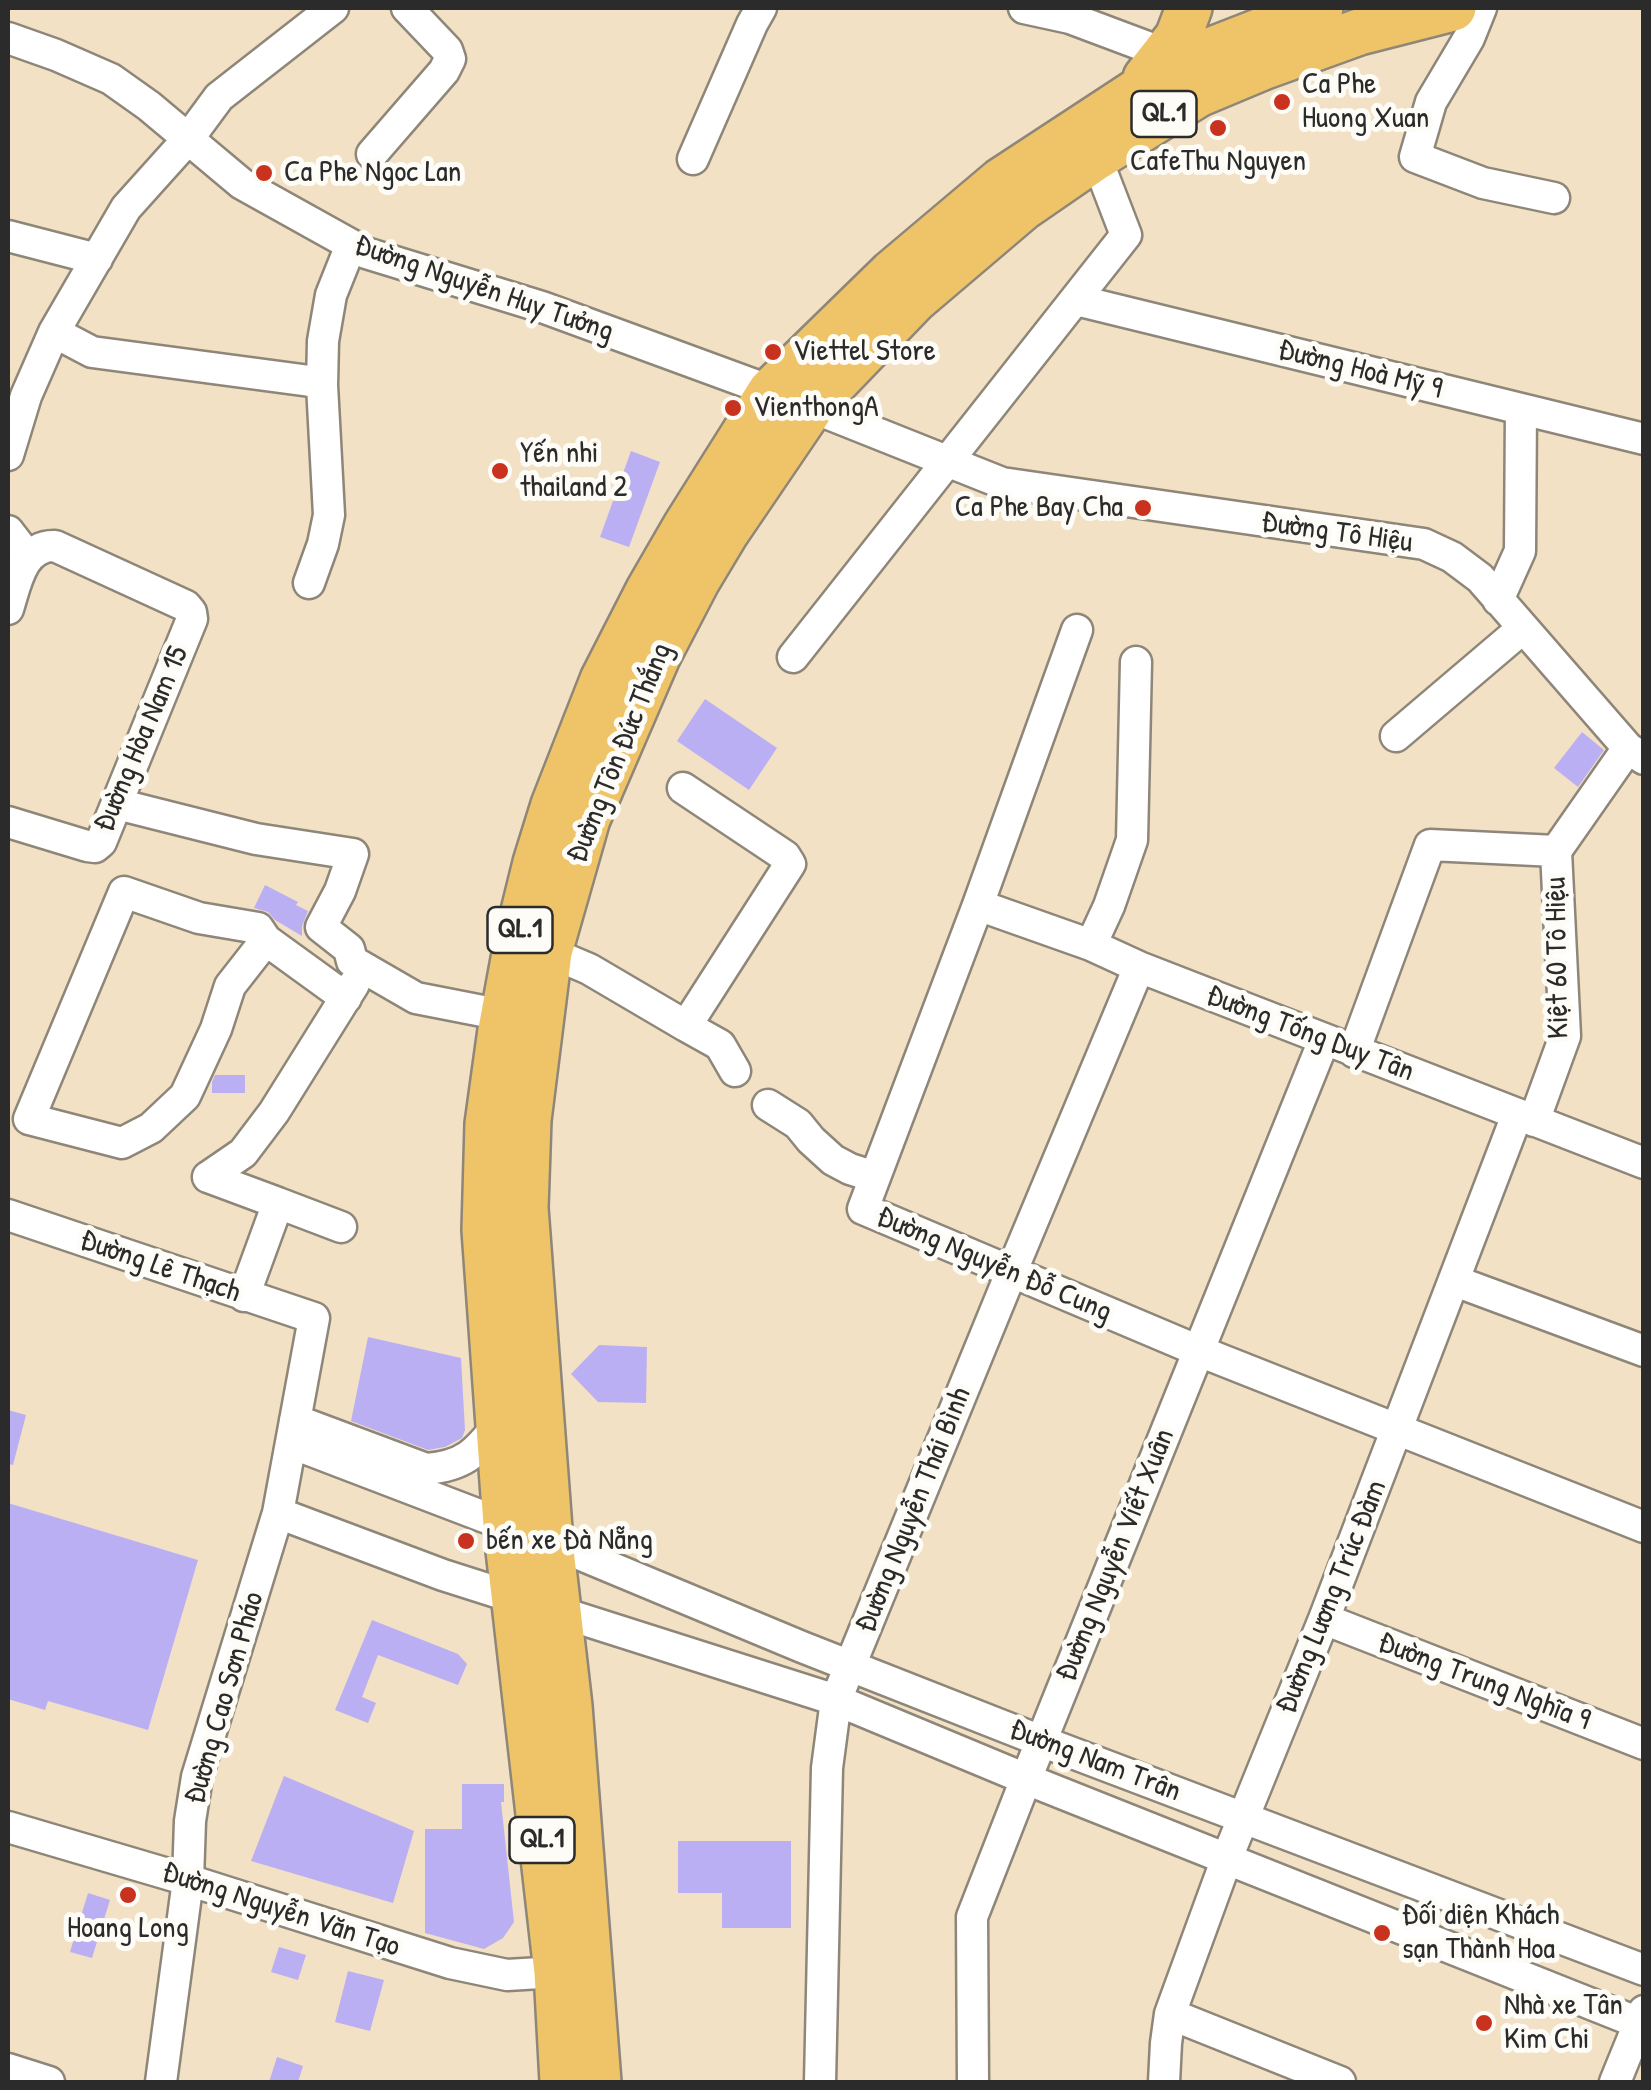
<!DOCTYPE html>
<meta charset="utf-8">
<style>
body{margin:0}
#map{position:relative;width:1651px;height:2090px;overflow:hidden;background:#f2e1c4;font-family:"Patrick Hand",sans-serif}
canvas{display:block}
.frame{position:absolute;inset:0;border:10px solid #2b2b2b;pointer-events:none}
</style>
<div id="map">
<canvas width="1651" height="2090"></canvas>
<div class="frame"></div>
</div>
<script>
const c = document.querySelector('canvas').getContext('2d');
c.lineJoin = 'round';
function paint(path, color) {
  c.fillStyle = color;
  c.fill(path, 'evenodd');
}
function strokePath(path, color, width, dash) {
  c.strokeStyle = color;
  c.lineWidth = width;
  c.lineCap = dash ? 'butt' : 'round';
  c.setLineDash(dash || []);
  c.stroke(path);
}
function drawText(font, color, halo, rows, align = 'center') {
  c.font = font + ' "Patrick Hand",sans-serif';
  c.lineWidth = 10;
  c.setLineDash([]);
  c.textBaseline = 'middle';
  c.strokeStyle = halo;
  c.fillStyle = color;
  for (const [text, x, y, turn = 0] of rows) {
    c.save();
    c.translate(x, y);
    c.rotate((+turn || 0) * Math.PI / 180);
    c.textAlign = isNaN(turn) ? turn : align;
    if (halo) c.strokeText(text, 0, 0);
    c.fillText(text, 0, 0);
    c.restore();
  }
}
paint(new Path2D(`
 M 631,451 L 660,462 L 629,547 L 600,537 Z
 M 705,699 L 777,748 L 749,790 L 677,741 Z
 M 1582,732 L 1604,750 L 1578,787 L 1554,768 Z
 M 265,885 L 298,902 L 296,905 L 308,911 L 302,926 L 302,936 L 275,920 L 268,912 L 254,908 Z
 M 215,1075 L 245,1075 L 245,1093 L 212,1093 L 212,1082 Z
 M 368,1337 L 461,1358 L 465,1430 L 462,1438 L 445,1447 L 428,1450 L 351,1421 Z
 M 599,1345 L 647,1347 L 646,1403 L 598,1402 L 571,1374 Z
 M 8,1410 L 26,1415 L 13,1465 L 8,1464 Z
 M 8,1503 L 198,1560 L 148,1730 L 48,1701 L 45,1710 L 8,1699 Z
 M 372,1620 L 458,1654 L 467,1664 L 458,1685 L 378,1655 L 362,1697 L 376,1703 L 368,1723 L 335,1710 Z
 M 284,1776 L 414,1831 L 393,1903 L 251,1861 Z
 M 462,1784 L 504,1784 L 504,1802 L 501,1802 L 514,1922 L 503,1938 L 484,1949 L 425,1933 L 425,1829 L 462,1829 Z
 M 678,1841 L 791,1841 L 791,1928 L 722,1928 L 722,1893 L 678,1893 Z
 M 88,1893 L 110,1900 L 92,1958 L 70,1952 Z
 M 279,1947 L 306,1955 L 298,1980 L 271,1972 Z
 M 348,1971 L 384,1980 L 370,2031 L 335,2022 Z
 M 277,2057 L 303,2066 L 298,2082 L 269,2082 Z`), '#bbaff4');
const minor = new Path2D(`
 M 1024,8 L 1070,18 L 1166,54
 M 1481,8 L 1469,38 L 1431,102 L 1415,157 L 1483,183 L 1554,198
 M 8,38 L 56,55 L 111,79 L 149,106 L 242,184 L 366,253 L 542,307 L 771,391 L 1002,483 L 1424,544 L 1452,557 L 1480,578 L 1628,748 L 1644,759
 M 372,154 L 444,71 L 450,59 L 447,50 L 407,8
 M 693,159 L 752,24 L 761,8
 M 8,236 L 97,259
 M 1076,300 L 1644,439
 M 54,332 L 92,352 L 310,381 L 322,385
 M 8,455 L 26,396 L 54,332 L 126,208 L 188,139 L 219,97 L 333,8
 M 8,531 L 28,557
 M 309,583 L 323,544 L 329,515 L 322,385 L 323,341 L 331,295 L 351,245
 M 1498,600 L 1520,551 L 1521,409
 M 8,609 C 16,584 22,545 55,546 L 186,606 L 191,612 L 192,619 L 101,842 L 95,847 L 87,846 L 8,822
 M 1077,630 L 978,905 L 863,1209 L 1199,1351 L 1644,1527
 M 793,657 L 1126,235 L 1096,157
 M 1396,736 L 1523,628
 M 683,788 L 785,856 L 790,864 L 686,1026 L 720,1045 L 735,1071
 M 117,804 L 256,839 L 353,854 L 340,891 L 321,927 L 349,949 L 352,961 L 416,998 L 503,1015
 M 978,905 L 1091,945 L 1139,967 L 1644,1163
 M 266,940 L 258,928 L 199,918 L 124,892 L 29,1119 L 122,1143 L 151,1128 L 185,1096 L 216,1029 L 230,986 L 266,940 L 346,998
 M 1091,945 L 1109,906 L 1132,840 L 1136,662
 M 549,952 L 589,969 L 686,1026
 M 1354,1052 L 1430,845 L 1556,851
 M 768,1105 L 798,1124 L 811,1140 L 833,1160 L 850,1169 L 875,1177
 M 1534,1121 L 1565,1036 L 1556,851 L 1628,748
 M 208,1177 L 243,1153 L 274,1112 L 354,984
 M 208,1177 L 278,1203 L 244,1296
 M 278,1203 L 341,1227
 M 8,1215 L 314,1318 L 278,1513 L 197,1777 L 190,1821 L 188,1880 L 161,2082
 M 1455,1281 L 1644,1351
 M 295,1420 L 426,1469 C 464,1466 476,1453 498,1425
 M 291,1443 L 550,1542 L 802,1647 L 1041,1741 L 1644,1970
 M 278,1513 L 443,1575 L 836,1700 L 1026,1779 L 1644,2025
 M 1324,1619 L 1644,1744
 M 8,1827 L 188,1880 L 450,1963 L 507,1975 L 557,1972
 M 1170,2014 L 1340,2082
 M 8,2069 L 49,2082
 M 820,2082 L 827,1768 L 836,1700 L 1011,1273 L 1139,967
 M 973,2082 L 972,1917 L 1026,1779 L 1324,1040
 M 1164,2082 L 1166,2043 L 1170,2014 L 1227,1858 L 1324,1619 L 1517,1115
 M 1615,2082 L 1644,2011`);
const highway = new Path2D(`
 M 1146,78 L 1178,37 L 1189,8
 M 563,2082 L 557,1972 L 506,1524 L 485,1230 L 488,1124 L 501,1030 L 519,932 L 536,863 L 554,805 L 603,680 L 649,590 L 686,526 L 771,391 L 892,273 L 1001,181 L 1184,61 L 1320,8
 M 598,2082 L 569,1706 L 550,1542 L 525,1208 L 528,1120 L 549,952 L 587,819 L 657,657 L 696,582 L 726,532 L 811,407 L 915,299 L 1022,208 L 1096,157 L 1198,94 L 1265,66 L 1359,32 L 1453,8`);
strokePath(minor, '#8e8678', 35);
strokePath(highway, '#8e8678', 50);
strokePath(minor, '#fff', 30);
strokePath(highway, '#efc469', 45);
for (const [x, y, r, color] of [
 [1282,102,10,"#c8321e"],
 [1218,128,10,"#c8321e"],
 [264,173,10,"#c8321e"],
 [773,352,10,"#c8321e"],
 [733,408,10,"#c8321e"],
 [500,471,10,"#c8321e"],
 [1143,508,10,"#c8321e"],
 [466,1541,10,"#c8321e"],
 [128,1895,10,"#c8321e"],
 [1382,1933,10,"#c8321e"],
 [1484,2023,10,"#c8321e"]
]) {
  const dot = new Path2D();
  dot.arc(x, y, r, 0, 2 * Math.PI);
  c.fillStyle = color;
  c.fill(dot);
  strokePath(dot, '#fdfcf7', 4);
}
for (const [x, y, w] of [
 [1164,114,65],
 [520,930,65],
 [542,1840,65]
]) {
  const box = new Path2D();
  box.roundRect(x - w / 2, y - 23, w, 46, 8);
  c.fillStyle = '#fdfcf7';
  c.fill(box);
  strokePath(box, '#2b2b2b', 2.5);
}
drawText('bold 28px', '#2b2b2b', null, [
 ["QL.1",1164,114],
 ["QL.1",520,930],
 ["QL.1",542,1840]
]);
drawText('30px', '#2b2b2b', '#fdfcf7', [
 ["Ca Phe",1302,85],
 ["Huong Xuan",1302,119],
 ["CafeThu Nguyen",1218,162,"center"],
 ["Ca Phe Ngoc Lan",284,173],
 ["Viettel Store",793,352],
 ["VienthongA",753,408],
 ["Yến nhi",520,454],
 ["thailand 2",520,488],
 ["Ca Phe Bay Cha",1123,508,"right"],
 ["bến xe Đà Nẵng",486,1541],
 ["Đối diện Khách",1402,1916],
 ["sạn Thành Hoa",1402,1950],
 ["Hoang Long",128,1929,"center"],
 ["Nhà xe Tân",1504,2006],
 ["Kim Chi",1504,2040]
], 'left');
drawText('30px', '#2b2b2b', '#fdfcf7', [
 ["Đường Nguyễn Huy Tưởng",484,289,19],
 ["Đường Hoà Mỹ 9",1360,370,14],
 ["Đường Tô Hiệu",1337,533,8],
 ["Đường Hòa Nam 15",142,739,-67],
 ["Đường Tôn Đức Thắng",620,753,-68],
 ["Kiệt 60 Tô Hiệu",1558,958,-91],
 ["Đường Tống Duy Tân",1310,1034,21],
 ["Đường Nguyễn Đỗ Cung",994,1265,23],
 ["Đường Lê Thạch",160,1267,19],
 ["Đường Nguyễn Thái Bình",914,1510,-68],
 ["Đường Nguyễn Viết Xuân",1116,1555,-68],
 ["Đường Lương Trúc Đàm",1332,1597,-68],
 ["Đường Trung Nghĩa 9",1484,1682,21],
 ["Đường Cao Sơn Pháo",225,1698,-74],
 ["Đường Nam Trân",1095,1761,21],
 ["Đường Nguyễn Văn Tạo",281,1910,18]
]);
</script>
